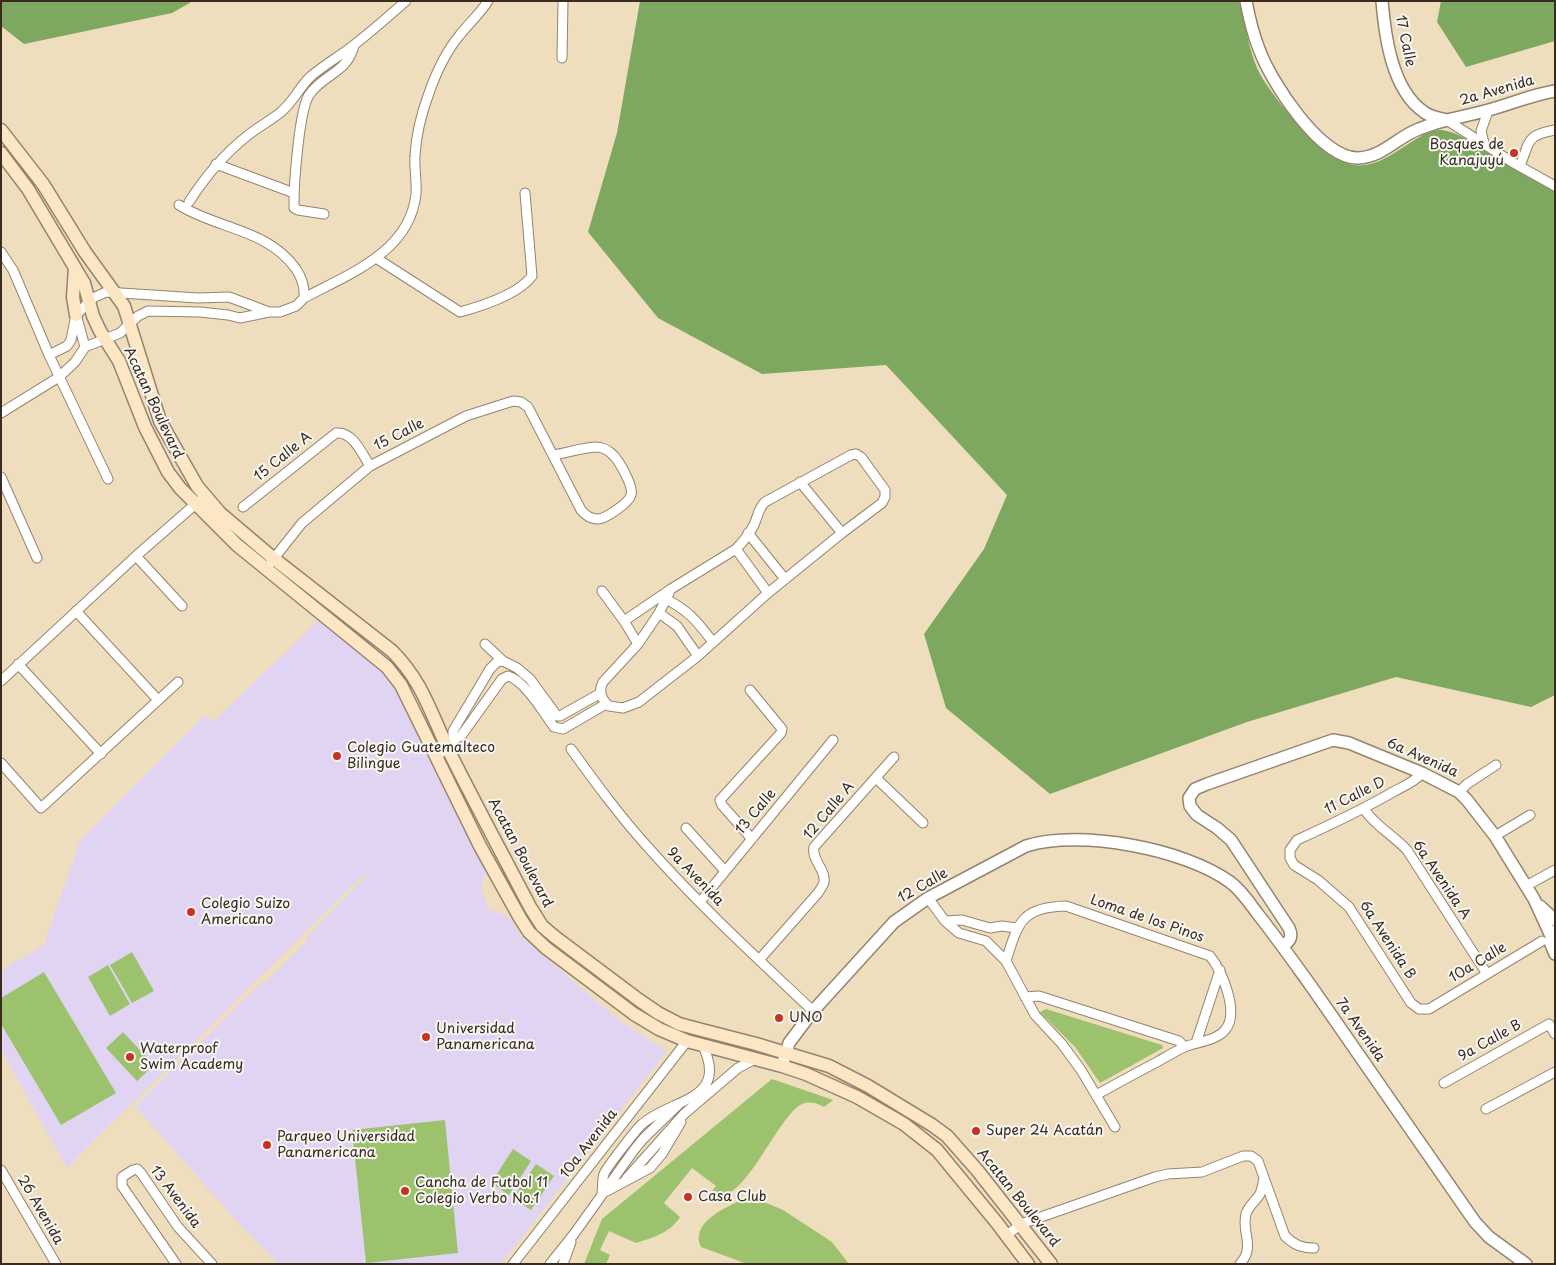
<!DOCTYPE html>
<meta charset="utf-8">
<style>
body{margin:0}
#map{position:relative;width:1556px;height:1265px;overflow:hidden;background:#eedebd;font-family:"Playpen Sans",sans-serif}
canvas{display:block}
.frame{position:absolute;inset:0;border:2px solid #3b2a1e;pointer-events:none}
</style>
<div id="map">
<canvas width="1556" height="1265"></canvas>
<div class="frame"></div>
</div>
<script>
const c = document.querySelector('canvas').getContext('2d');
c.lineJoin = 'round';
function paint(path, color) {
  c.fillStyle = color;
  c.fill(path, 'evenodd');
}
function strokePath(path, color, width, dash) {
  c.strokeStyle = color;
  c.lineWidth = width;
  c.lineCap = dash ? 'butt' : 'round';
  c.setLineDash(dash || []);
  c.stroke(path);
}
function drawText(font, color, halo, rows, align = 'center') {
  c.font = font + ' "Playpen Sans",sans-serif';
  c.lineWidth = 4;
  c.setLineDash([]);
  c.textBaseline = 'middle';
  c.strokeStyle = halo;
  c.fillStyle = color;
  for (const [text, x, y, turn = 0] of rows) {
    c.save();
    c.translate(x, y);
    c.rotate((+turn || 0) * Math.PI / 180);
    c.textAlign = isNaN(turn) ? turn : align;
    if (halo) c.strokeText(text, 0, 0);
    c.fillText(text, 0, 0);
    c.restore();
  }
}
paint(new Path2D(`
 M 324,615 L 393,680 L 487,868 L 481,887 L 489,909 L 509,917 L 522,937 L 598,1003 L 623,1023 L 667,1051 L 501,1264 L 279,1264 L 241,1226 L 135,1106 L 262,982 L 263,984 L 307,941 L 305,939 L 368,874 L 360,878 L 67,1168 L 1,1050 L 1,970 L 44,945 L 80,841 L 205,715 L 213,722 Z`), '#e1d4f3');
paint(new Path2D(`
 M 132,952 L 154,991 L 132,1003 L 110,965 Z
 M 108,965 L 130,1004 L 110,1016 L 88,977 Z
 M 44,972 L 116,1093 L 61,1125 L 1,1024 L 1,998 Z
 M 1046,1009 L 1162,1045 L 1163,1048 L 1100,1083 L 1075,1047 L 1040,1012 Z
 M 123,1032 L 154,1065 L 137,1081 L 106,1048 Z
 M 772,1079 L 833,1100 L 824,1107 C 817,1103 810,1101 802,1104 C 780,1113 745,1201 719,1195 C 717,1194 715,1192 712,1191 L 716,1186 L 692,1168 L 664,1203 L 680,1217 C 671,1232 653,1238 636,1243 L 609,1231 L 600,1250 L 610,1255 L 606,1264 L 584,1264 L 602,1219 Z
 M 445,1120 L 458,1253 L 366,1263 L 352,1130 Z
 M 513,1149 L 531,1161 L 509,1195 L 491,1183 Z
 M 536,1164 L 554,1176 L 531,1210 L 513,1198 Z
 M 743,1200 L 759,1200 L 783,1210 L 832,1242 L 849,1264 L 747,1264 L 701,1247 C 689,1224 726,1206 743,1200 Z`), '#9dc26d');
paint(new Path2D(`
 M 1,1 L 193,1 L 172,13 L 24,44 L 1,26 Z
 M 640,1 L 1241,1 C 1245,24 1248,46 1257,68 C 1266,88 1292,118 1307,135 C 1313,142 1339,160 1347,163 C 1354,166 1363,166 1370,164 C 1394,159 1421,129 1441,130 C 1459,131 1482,150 1498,159 C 1516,170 1536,179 1555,189 L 1555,695 L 1531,707 L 1396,677 L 1247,722 L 1050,794 L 946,708 L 924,634 L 984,549 L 1007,495 L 886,365 L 762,374 L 658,318 L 588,232 L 617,133 Z
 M 1441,1 L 1555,1 L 1555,41 L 1466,67 L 1437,22 Z`), '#7ea860');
const minor = new Path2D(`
 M 562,58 L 563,1
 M 1448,121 L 1512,162 L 1555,186
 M 1484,143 L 1481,131 L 1488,111
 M 216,164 L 294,193
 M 1520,166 C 1530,141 1526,135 1555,130
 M 189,202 C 205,177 223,155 247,136 C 258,127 270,121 281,112 C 293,102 299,88 310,77 C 324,65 340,56 354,45 C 372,31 389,16 406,1
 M 179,205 C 217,229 268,229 296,269 C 302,278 305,286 304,298
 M 324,214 L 298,210 L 294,208 L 294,204 C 294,183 299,111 309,95 C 323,74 348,73 354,45
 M 1,252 L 13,270 L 49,355 L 108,479
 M 376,258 L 460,312 C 482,306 518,295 532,276 L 525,193
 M 77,318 L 85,347
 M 49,355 L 67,346 L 71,340 L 76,315 L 93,298 L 106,292 L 198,298 L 229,297 L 269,312
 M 1,413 L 59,377 L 75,362 L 85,347 L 120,333 L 138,316 L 148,311 L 200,312 L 228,315 L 240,318 L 269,312 L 280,312 L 296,306 L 304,298 C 349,274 410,252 416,194 C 417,181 414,168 415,156 C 416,135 422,112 429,93 C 436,73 445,53 459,36 C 468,24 480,14 488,1
 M 1,477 L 37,558
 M 800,482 L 842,533
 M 243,507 L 336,433 C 353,431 362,454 370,466
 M 748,533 L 785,579
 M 736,549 L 768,593
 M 136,556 L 182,606
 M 271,562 L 302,523 L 370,466 L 466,416 L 513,401 L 521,402 L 528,407 L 581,510 C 585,515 591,519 598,519 C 605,519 629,503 631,495 C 634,487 619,460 612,454 C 608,450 601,447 595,447 C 581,448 566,453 553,455
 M 602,591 L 624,621 L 638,644
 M 666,599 C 690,612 696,620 713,642
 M 76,611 L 158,700
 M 659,613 L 677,626 L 698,656
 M 624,621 L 671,589 L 736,549 C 743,542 749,534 754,525 C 758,516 758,509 765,502 L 851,455 L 856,454 L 861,457 L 885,490 L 885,497 L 882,503 L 842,533 L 768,593 L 698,656 L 639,702 L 623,708 L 609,706 C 601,699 598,691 603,682 L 638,644 L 659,613 L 671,589
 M 485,644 L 503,661 L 517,668 L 530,679 L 557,716 L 560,716 L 601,693
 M 18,664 L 101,754
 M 1,681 L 136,556 L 199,501
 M 750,690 L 782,729 L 781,733 L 720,800 L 722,805 L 752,839
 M 453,740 L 453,731 L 490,669 L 497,662 L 503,661
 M 571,749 C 595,782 619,815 646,845 C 698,904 756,957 813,1011
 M 436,756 L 448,748 L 453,740 L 461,736 L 502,679 L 508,676 C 524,680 544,713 554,727 L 563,729 L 606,704
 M 1,763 L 41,808 L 178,682
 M 1422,773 C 1415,782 1402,787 1393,792 C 1362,810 1330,825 1297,840 L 1290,850 L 1290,858 L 1294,865 L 1318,880 L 1349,907 L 1411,1003 L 1419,1009 L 1429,1009 L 1542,941
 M 876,778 L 923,823
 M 1459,792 L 1467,784 L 1496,765
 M 1364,809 C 1375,826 1393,835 1407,850 L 1487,974
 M 686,828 L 725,871
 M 1495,836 L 1530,815
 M 1526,886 L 1555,870
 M 928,898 L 945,921 L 959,933 L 986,941 L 1006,961 L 1035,1015 L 1062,1044 L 1081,1070 L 1115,1127
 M 700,902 L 833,740
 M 945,921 L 962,920 L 990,928 L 1002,926 L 1016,928
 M 759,960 L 818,893 C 820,890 823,886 824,882 C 826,869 811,860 814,847 L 894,757
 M 1006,961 C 1018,923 1021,907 1066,906 L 1210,956 C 1222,971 1240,1013 1225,1030 C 1217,1040 1199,1042 1187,1046 C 1177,1050 1166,1057 1157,1062 C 1136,1073 1116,1084 1096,1095
 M 1025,997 L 1039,996 L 1179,1041 L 1184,1047
 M 1196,1043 L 1220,970
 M 1444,1083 L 1549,1024 L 1555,1034
 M 1486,1109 L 1555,1072
 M 1,1170 L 56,1264
 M 626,1179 L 684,1114 L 738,1068 L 755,1059
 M 607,1191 L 650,1168 L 662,1154 L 681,1122
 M 602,1193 C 603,1187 602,1179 604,1174 C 606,1168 636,1130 641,1125 C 670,1098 731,1102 702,1044
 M 1007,1235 L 1021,1224 L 1155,1177 L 1168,1174 L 1202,1172 L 1243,1156 L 1251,1156 L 1258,1161 L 1285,1236 C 1294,1245 1302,1248 1314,1248
 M 176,1264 L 122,1186 L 122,1177 L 133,1170 L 137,1169 L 141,1173 L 178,1227 L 212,1264
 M 513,1264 L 687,1041
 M 550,1264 L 574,1234 L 634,1150 L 643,1139 L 679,1104
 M 563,1264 L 571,1242
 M 1240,1264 C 1256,1246 1241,1233 1246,1214 C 1248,1206 1256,1201 1260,1194 C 1262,1189 1263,1184 1264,1178`);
const tertiary = new Path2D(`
 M 1246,1 C 1249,17 1253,34 1259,49 C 1270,80 1320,159 1358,158 C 1383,157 1397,137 1419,129 C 1440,120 1463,117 1485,111 C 1509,105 1530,95 1555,91
 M 1382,1 C 1385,37 1392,90 1424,112 C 1430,117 1439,118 1446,120
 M 1540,906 L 1555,920
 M 1554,931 L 1550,942 L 1555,954
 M 1283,946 C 1290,941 1293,937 1289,928 L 1231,840 L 1217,828 L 1197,815 L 1190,806 L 1189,798 L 1195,789 L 1207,784 L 1333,740 L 1349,743 L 1422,773 L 1459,792 L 1467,800 L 1495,836 L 1534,899 L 1551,936
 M 782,1066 L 789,1043 L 813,1011 L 894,922 L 928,898 L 1026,846 C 1080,829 1185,849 1230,882 C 1241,890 1249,902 1257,913 C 1276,937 1293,961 1311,986 C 1366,1065 1421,1144 1475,1222 L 1489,1237 L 1526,1264`);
const secondary = new Path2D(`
 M 1,130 L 43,184 L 85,252 L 124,306 L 160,421 L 197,486 L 220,513 L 273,558 L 392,651 C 422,681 430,711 448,749 C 474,802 503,855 530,907 L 542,926 L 555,937 L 639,1000 L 658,1013 L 679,1024 L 694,1028 L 756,1044 L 829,1066 L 868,1086 L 932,1125 L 947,1136 L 977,1170 L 1051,1264
 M 1,153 L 28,189 L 84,283 L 93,316 L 100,331 L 119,361 L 145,427 L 168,472 L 180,488 L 237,545 L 387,667 L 401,685 L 480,846 L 520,918 L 529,932 L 546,948 L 634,1014 L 659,1029 L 687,1041 L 782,1066 L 806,1074 L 857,1097 L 904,1124 L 937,1150 L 997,1223 L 1028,1264
 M 75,268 L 73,297 L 76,315`);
strokePath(minor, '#94846e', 11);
strokePath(tertiary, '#94846e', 14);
strokePath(secondary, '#94846e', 15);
strokePath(minor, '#fff', 9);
strokePath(tertiary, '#fff', 11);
strokePath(secondary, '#fce6c4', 12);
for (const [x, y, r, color] of [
 [1514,153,5,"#c8321e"],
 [337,756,5,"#c8321e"],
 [191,912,5,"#c8321e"],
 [779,1018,5,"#c8321e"],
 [426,1037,5,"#c8321e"],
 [130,1057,5,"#c8321e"],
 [976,1131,5,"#c8321e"],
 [267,1145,5,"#c8321e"],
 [405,1191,5,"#c8321e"],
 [688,1197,5,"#c8321e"]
]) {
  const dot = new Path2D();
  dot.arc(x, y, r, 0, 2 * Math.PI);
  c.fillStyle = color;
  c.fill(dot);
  strokePath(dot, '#f6f6f2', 2);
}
drawText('14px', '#3b2a1e', '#f6f6f2', [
 ["17 Calle",1405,41,78],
 ["2a Avenida",1497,91,-16],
 ["Acatan Boulevard",153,403,65],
 ["15 Calle",399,435,-27],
 ["15 Calle A",283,457,-39],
 ["6a Avenida",1422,758,24],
 ["11 Calle D",1355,796,-27],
 ["12 Calle A",829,811,-50],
 ["13 Calle",756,812,-50],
 ["Acatan Boulevard",520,853,62],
 ["9a Avenida",695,877,46],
 ["6a Avenida A",1441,880,56],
 ["12 Calle",923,886,-30],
 ["Loma de los Pinos",1147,919,19],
 ["6a Avenida B",1387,940,57],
 ["10a Calle",1478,963,-31],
 ["7a Avenida",1360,1030,55],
 ["9a Calle B",1490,1041,-29],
 ["10a Avenida",589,1144,-52],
 ["13 Avenida",175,1197,53],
 ["Acatan Boulevard",1018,1198,51],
 ["26 Avenida",40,1210,60]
]);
drawText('14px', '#3b2a1e', '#f6f6f2', [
 ["Bosques de",1504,145,"right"],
 ["Kanajuyú",1504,161,"right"],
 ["Colegio Guatemalteco",347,748],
 ["Bilingue",347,764],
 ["Colegio Suizo",201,904],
 ["Americano",201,920],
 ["UNO",789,1018],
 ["Universidad",436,1029],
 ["Panamericana",436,1045],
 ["Waterproof",140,1049],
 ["Swim Academy",140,1065],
 ["Super 24 Acatán",986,1131],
 ["Parqueo Universidad",277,1137],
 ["Panamericana",277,1153],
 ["Cancha de Futbol 11",415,1183],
 ["Colegio Verbo No.1",415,1199],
 ["Casa Club",698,1197]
], 'left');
</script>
